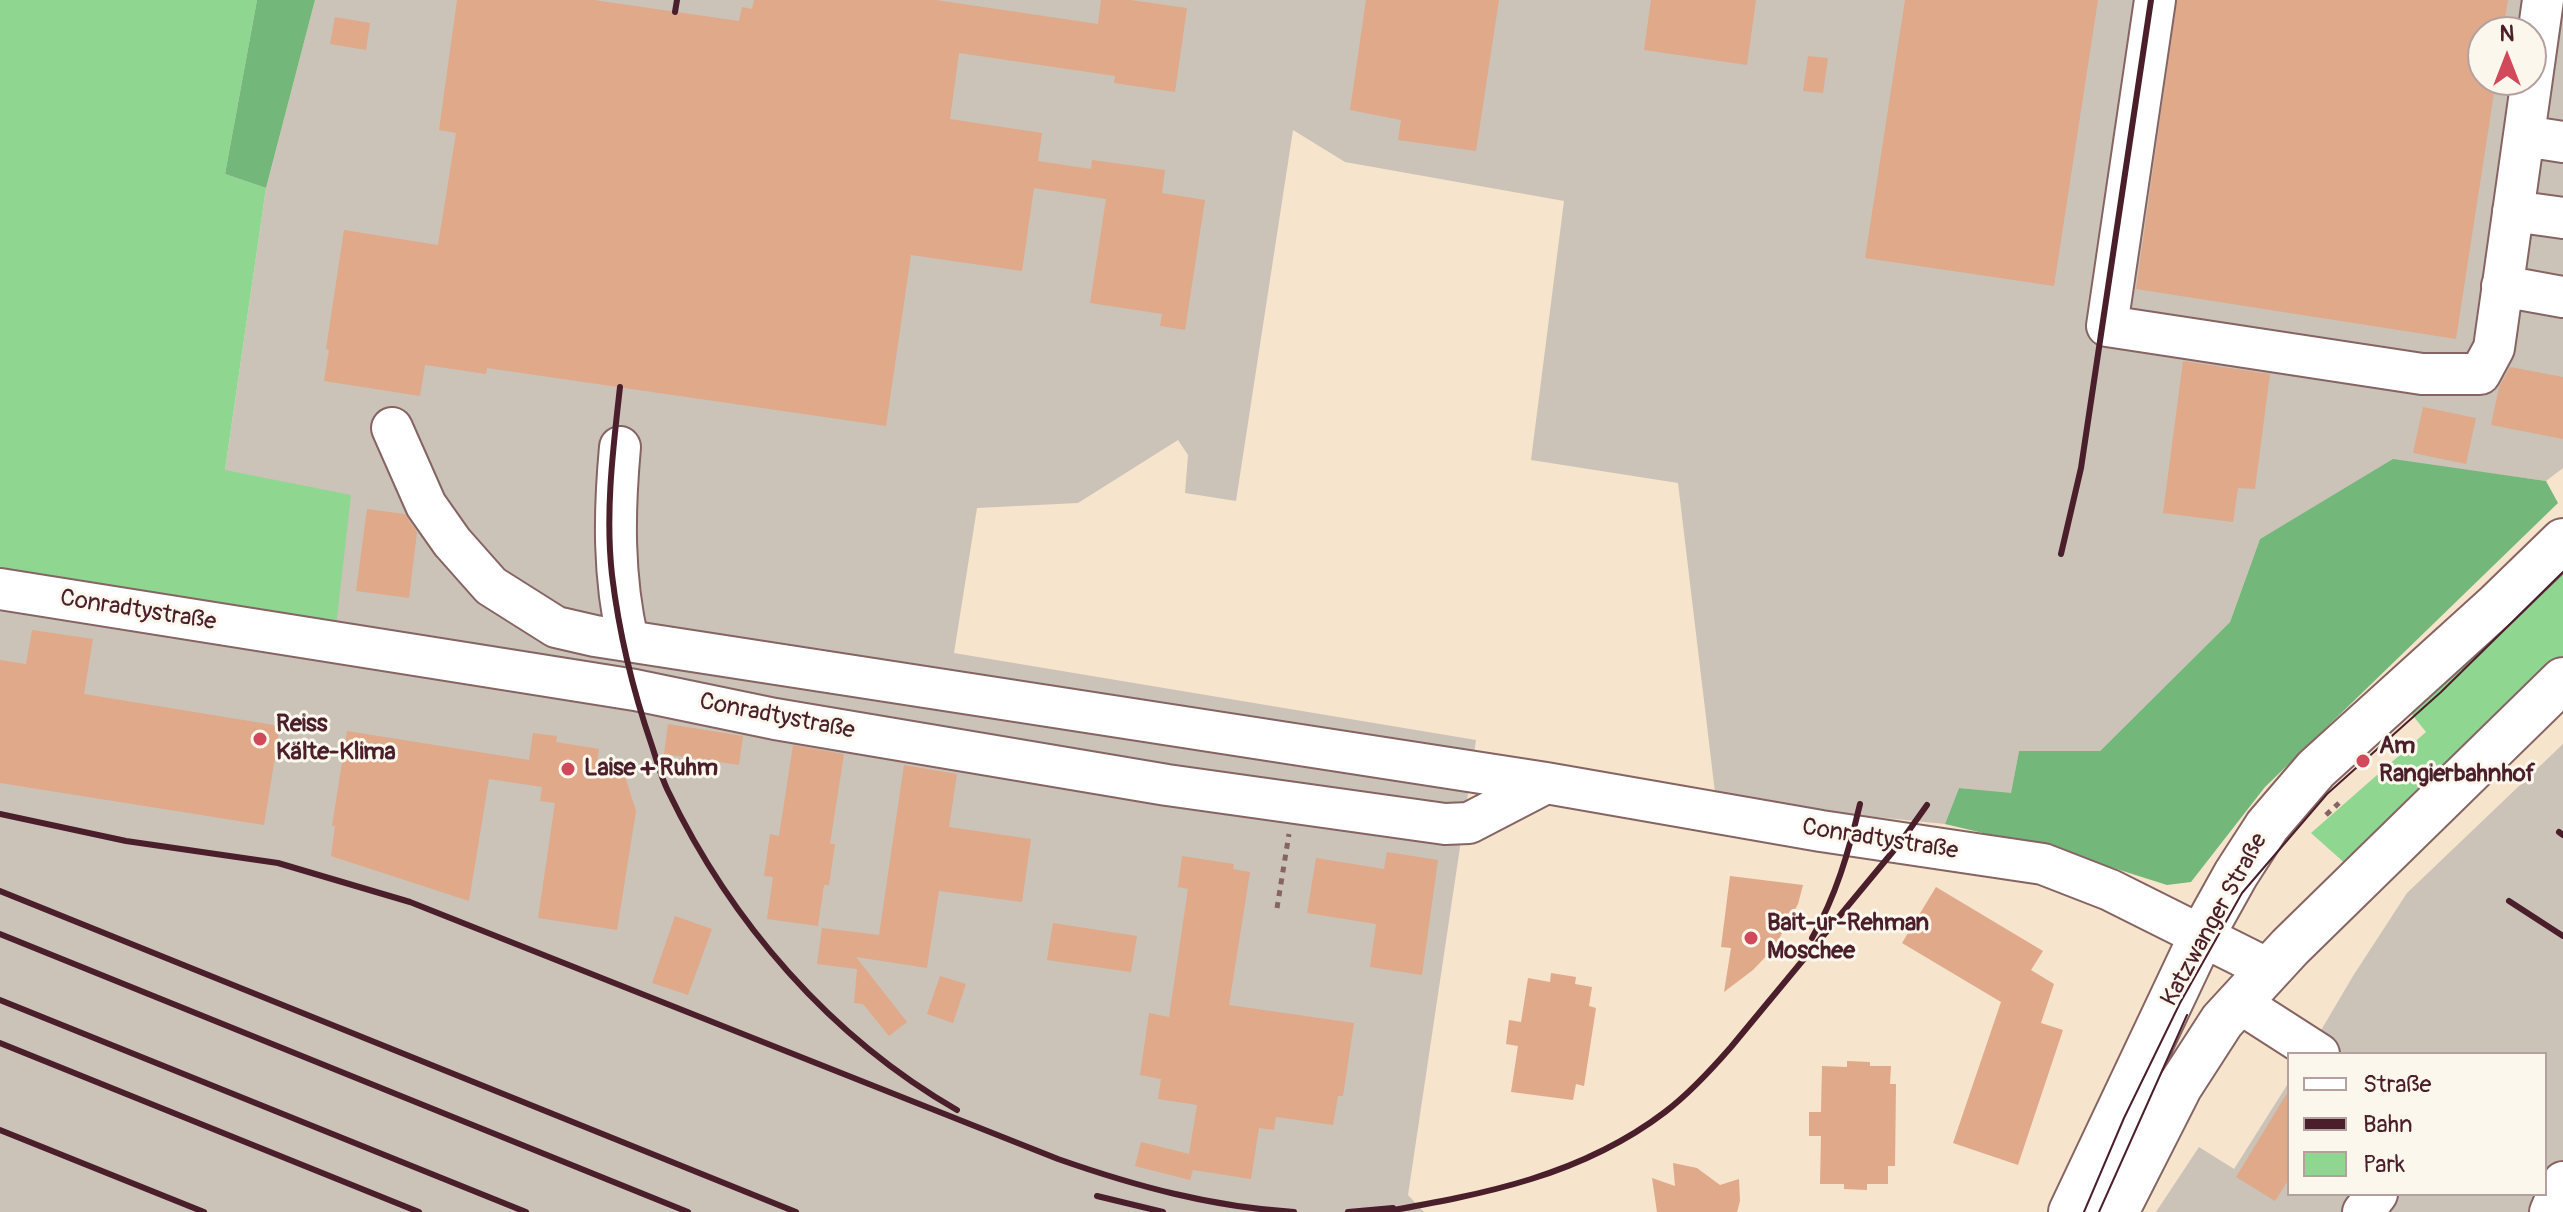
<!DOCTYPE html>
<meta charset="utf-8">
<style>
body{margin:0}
#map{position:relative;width:2563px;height:1212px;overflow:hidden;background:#f6e4cc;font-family:Pangolin,sans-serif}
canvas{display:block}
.legend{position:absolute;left:2287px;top:1052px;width:260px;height:144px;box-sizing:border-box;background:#fbf7ec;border:2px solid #b4a19f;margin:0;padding:10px 14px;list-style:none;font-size:24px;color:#4a1f2b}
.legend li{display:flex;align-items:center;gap:16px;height:40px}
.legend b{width:40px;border:2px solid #b4a19f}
.north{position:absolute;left:2467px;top:16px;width:80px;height:80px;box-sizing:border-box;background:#fbf7ec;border:2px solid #b4a19f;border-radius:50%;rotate:0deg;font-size:22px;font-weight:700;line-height:32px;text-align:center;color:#4a1f2b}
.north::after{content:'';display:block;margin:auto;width:28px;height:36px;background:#d1495b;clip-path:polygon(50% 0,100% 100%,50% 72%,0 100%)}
</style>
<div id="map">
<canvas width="2563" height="1212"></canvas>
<ul class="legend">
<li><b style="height:10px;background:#fff"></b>Straße</li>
<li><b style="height:10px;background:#4a1f2b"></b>Bahn</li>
<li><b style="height:22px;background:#8fd691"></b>Park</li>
</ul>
<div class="north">N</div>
</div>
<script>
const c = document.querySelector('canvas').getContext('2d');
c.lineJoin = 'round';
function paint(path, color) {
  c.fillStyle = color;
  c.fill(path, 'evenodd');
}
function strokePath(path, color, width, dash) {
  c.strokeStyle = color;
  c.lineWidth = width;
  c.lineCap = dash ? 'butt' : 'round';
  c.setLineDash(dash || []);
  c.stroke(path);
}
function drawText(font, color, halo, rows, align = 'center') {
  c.font = font + ' Pangolin,sans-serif';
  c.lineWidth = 6;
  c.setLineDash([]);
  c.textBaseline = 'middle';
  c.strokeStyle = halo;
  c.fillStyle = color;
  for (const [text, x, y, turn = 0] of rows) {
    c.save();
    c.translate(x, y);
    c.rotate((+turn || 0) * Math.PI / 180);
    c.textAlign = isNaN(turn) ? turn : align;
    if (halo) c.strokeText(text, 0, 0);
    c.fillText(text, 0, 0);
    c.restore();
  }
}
paint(new Path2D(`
 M 315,0 L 2563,0 L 2563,468 L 2546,481 L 2393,460 L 2260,539 L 2230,622 L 2100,751 L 2019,751 L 2011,794 L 1959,788 L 1945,824 L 1716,801 L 1678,483 L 1531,460 L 1564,201 L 1345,162 L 1293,130 L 1236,501 L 1185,493 L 1188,455 L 1178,440 L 1078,503 L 977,508 L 954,653 L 1476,740 L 1408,1195 L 1424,1212 L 0,1212 L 0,582 L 225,470 L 266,188 ZM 2483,32 L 2531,32 L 2531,80 L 2483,80 Z
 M 2563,744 L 2563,1212 L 2156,1212 L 2199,1147 L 2234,1169 L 2289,1082 L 2289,1194 L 2545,1194 L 2545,1054 L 2307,1054 L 2353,976 L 2407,893 Z`), '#cbc3b8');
paint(new Path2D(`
 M 0,0 L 257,0 L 225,174 L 266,188 L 225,470 L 351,495 L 335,635 L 0,582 Z
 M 2563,558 L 2563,664 L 2357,874 L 2311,833 L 2426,732 L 2406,707 Z`), '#8fd691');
paint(new Path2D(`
 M 257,0 L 315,0 L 266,188 L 225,174 Z
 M 2393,459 L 2546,481 L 2558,503 L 2265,787 L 2191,882 L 2167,885 L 2063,852 L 1945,824 L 1959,788 L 2011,793 L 2019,751 L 2100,751 L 2230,622 L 2260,539 Z`), '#73b77b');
paint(new Path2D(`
 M 457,0 L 594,0 L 739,21 L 742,7 L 752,9 L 754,0 L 936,0 L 1098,24 L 1101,0 L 1130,0 L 1187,8 L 1175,92 L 1114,83 L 1115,76 L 959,53 L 950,119 L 1042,133 L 1038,161 L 1091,169 L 1092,160 L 1165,170 L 1162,193 L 1205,200 L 1185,330 L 1160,326 L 1162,314 L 1090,303 L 1106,199 L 1034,188 L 1022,271 L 911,255 L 886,426 L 487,368 L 486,374 L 425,365 L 420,396 L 324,381 L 329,350 L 326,349 L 344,230 L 438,245 L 456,133 L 439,130 Z
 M 1366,0 L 1499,0 L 1476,151 L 1398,140 L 1401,120 L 1350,110 Z
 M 1651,0 L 1756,0 L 1747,65 L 1644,50 Z
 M 1905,0 L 2098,0 L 2054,286 L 1865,258 Z
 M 2177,0 L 2508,0 L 2503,32 L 2483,32 L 2483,80 L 2496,80 L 2456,339 L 2136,289 Z
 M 335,17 L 370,23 L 366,50 L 330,44 Z
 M 1808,56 L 1828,58 L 1823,93 L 1803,91 Z
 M 2183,361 L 2270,374 L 2255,489 L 2238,488 L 2233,522 L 2163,513 Z
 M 2510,367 L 2563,377 L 2563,439 L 2491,425 L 2499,387 Z
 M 2423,407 L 2476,418 L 2466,464 L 2413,453 Z
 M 367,509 L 405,514 L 417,532 L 409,598 L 356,591 Z
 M 32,630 L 93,639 L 84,694 L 280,726 L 264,825 L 0,783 L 0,660 L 26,664 Z
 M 668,724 L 743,736 L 739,765 L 664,754 Z
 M 347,731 L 529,760 L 533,733 L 557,736 L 556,742 L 599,749 L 596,769 L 624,773 L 636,811 L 617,930 L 538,918 L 555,803 L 540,801 L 542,787 L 489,779 L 469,901 L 331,856 L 335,826 L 332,826 Z
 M 793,745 L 844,754 L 830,844 L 835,844 L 829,885 L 824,885 L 818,926 L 767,919 L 773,877 L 764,876 L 770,834 L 779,836 Z
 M 904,765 L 957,774 L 949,827 L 1031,839 L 1022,902 L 939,891 L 927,968 L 856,957 L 907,1022 L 889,1036 L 863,1004 L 854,1003 L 857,969 L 817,964 L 822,928 L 879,935 Z
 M 1387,852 L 1438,860 L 1422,975 L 1370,967 L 1376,924 L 1307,913 L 1316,858 L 1384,869 Z
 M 1182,856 L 1234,864 L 1233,869 L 1250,872 L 1229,1005 L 1354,1023 L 1343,1096 L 1338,1096 L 1333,1125 L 1276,1117 L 1274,1130 L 1259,1128 L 1251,1179 L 1193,1170 L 1190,1180 L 1135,1166 L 1141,1142 L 1189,1154 L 1197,1105 L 1158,1099 L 1161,1079 L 1140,1075 L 1149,1013 L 1169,1017 L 1188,889 L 1178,887 Z
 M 1730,876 L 1803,885 L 1798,904 L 1774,948 L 1753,970 L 1724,992 L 1731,948 L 1721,947 Z
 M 1936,887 L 2043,951 L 2031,970 L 2054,984 L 2041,1023 L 2063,1030 L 2018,1165 L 1953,1143 L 2001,1002 L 1902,943 Z
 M 675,916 L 712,929 L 688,995 L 652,983 Z
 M 1053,923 L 1137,936 L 1131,972 L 1047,960 Z
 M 1551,973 L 1576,977 L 1575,984 L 1592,987 L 1589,1006 L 1596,1008 L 1584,1086 L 1576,1084 L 1573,1100 L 1511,1092 L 1518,1046 L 1506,1044 L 1509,1020 L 1521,1022 L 1528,978 L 1550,982 Z
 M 940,976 L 966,984 L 953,1023 L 927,1014 Z
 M 1847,1061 L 1870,1062 L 1870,1066 L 1891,1066 L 1890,1084 L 1896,1084 L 1895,1166 L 1888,1166 L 1888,1184 L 1867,1184 L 1867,1190 L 1844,1189 L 1844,1184 L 1820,1184 L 1821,1136 L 1809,1136 L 1809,1112 L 1821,1112 L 1822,1066 L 1847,1067 Z
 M 2289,1090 L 2289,1179 L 2275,1201 L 2236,1177 Z
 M 1673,1163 L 1697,1168 L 1720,1185 L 1739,1179 L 1740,1201 L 1737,1212 L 1657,1212 L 1652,1178 L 1675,1186 Z`), '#dfa98a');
const minor = new Path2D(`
 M 2155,0 L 2107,326 L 2422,374 L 2480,374 L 2494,348 L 2543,0
 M 2524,136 L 2563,142
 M 2513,211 L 2563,218
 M 2502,286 L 2563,297
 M 392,428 L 426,505 L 452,542 L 491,586 L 556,627 L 595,636 L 1546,783 L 1821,831 L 2043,864 L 2110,890 L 2268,969
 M 620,447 C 614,513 613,576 628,641
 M 0,589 L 635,690 L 775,719 L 1167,785 L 1445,824 L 1469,823 L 1546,783
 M 2238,1002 L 2319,1054
 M 2363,1212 L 2377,1194
 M 2550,1212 L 2563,1182`);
const major = new Path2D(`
 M 2071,1212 L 2202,935 L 2236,874 L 2267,826 L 2316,769 L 2497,605 L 2563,541
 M 2116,1212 L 2180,1086 L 2222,1021 L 2290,947 L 2563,680`);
strokePath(minor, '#866463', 44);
strokePath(major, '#866463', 48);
strokePath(new Path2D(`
 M 2326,815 L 2339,803
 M 1277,908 L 1289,834`), '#866463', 5, [6, 6]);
strokePath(minor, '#fff', 40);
strokePath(major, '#fff', 44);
strokePath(new Path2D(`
 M 2084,1212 L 2124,1118 L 2180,1003 L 2242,893 L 2327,794 L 2441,692 L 2563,572
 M 2099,1212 L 2187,1015`), '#4a1f2b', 2);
strokePath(new Path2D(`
 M 675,12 L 677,0
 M 620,387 C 613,449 605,513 612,575 C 619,633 633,691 652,746 C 657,761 661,777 668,791 C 731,922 830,1037 957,1110
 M 2061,554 L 2081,468 L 2151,0
 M 0,814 L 126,841 L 278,863 L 410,902 L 1058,1159 C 1135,1186 1212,1207 1294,1212
 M 2559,832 L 2563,835
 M 0,891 L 796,1212
 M 2509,901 L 2563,936
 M 0,934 L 688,1212
 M 1812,938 C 1836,896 1849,851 1860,804
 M 0,1000 L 526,1212
 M 0,1043 L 419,1212
 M 0,1130 L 204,1212
 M 1097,1196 L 1163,1212
 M 1348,1212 L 1393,1208
 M 1383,1212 C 1484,1194 1581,1176 1665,1112 C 1690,1093 1711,1070 1731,1047 L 1900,843 L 1927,805`), '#4a1f2b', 6);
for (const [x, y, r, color] of [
 [260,739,8,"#d1495b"],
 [2363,761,8,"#d1495b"],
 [568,769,8,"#d1495b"],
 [1751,938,8,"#d1495b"]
]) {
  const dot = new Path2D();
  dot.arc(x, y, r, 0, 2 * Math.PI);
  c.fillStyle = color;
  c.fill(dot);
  strokePath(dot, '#fbf7ec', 3);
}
drawText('24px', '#4a1f2b', '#fbf7ec', [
 ["Conradtystraße",138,611,9],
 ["Conradtystraße",777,717,11],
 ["Conradtystraße",1880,840,9],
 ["Katzwanger Straße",2215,920,-61]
]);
drawText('bold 24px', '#4a1f2b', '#fbf7ec', [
 ["Reiss",276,725],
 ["Kälte-Klima",276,753],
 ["Am",2379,747],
 ["Rangierbahnhof",2379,775],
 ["Laise + Ruhm",584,769],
 ["Bait-ur-Rehman",1767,924],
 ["Moschee",1767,952]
], 'left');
</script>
